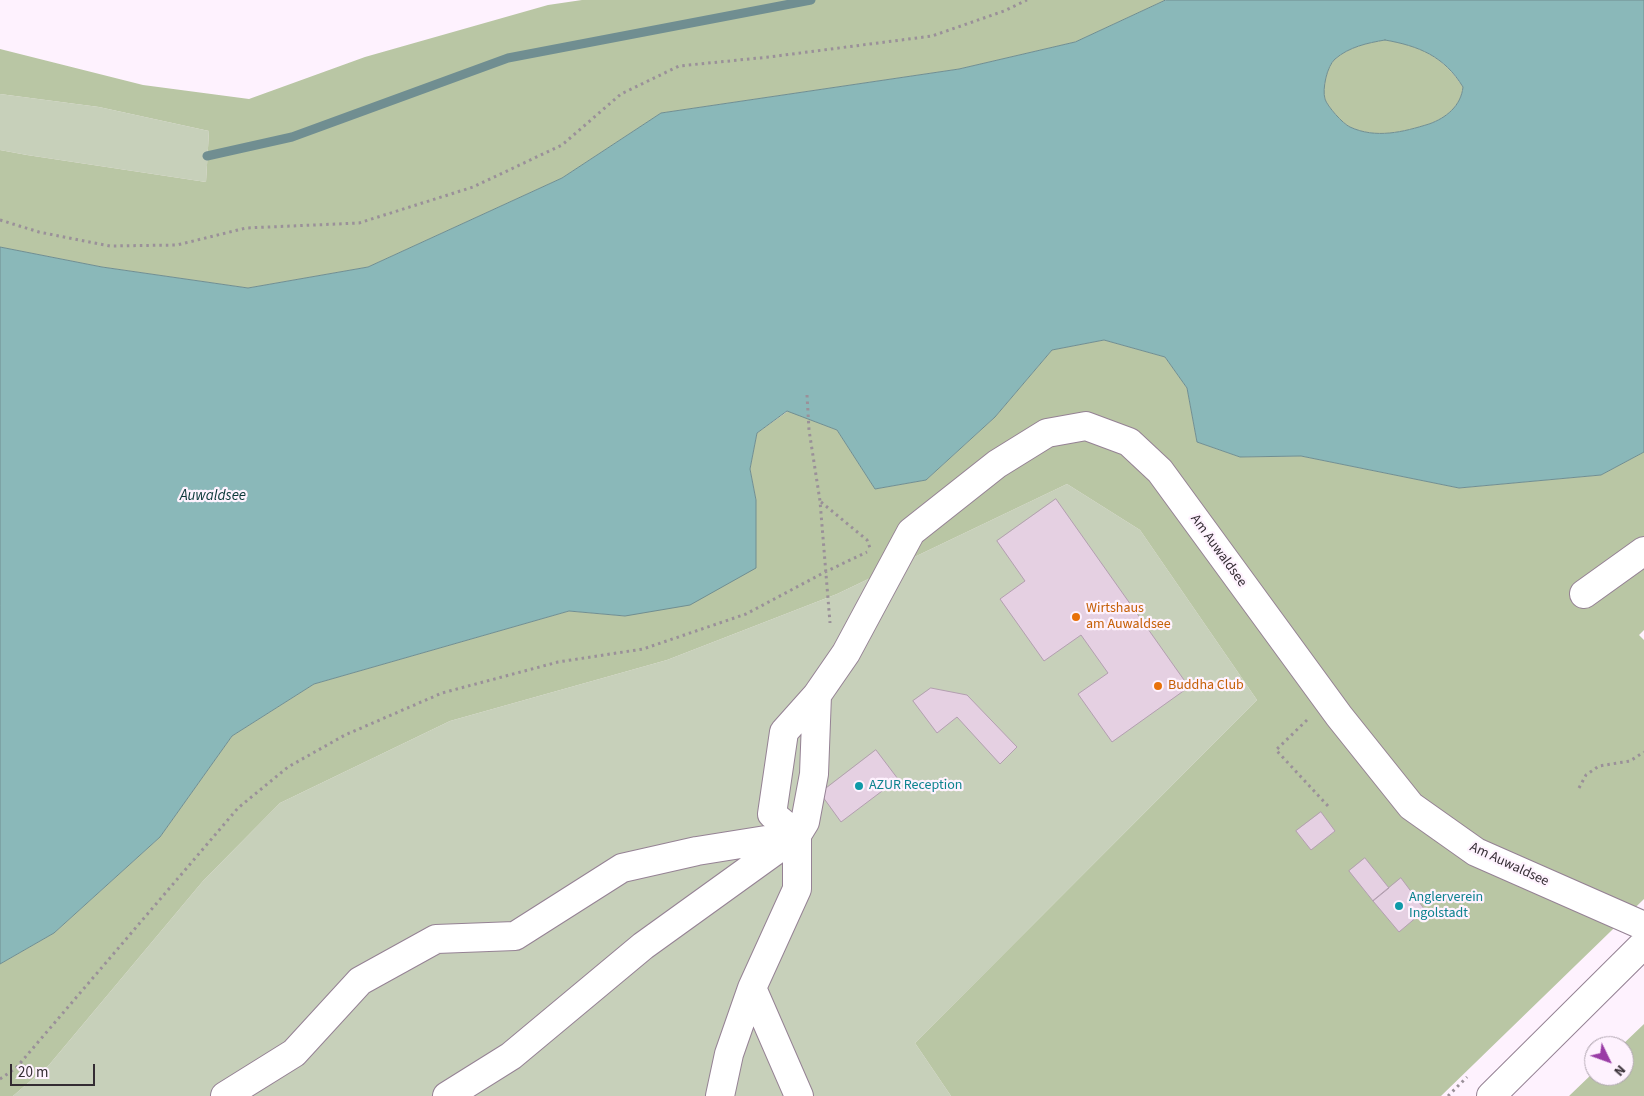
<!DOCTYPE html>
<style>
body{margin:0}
#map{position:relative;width:1644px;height:1096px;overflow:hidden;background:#fef2fe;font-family:"Source Sans 3",sans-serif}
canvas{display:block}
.north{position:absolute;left:1584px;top:1036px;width:50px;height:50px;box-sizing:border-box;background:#fef2fe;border:1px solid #ada3ad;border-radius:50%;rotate:132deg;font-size:14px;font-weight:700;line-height:20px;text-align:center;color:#342c33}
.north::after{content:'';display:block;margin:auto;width:18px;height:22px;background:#9a3da6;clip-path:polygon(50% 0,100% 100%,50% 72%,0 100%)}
.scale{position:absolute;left:10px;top:1064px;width:85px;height:22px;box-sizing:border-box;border:2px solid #342c33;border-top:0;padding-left:6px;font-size:15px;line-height:18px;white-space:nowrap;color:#342c33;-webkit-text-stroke:4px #fef2fe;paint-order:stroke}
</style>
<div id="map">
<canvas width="1644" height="1096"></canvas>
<div class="north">N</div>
<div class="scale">20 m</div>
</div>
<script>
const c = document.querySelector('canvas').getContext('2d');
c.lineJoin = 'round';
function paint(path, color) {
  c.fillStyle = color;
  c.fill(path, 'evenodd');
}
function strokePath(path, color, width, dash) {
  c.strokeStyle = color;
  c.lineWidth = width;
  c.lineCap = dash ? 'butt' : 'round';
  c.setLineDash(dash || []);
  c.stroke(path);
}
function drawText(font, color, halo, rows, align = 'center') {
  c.font = font + ' "Source Sans 3",sans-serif';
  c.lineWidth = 4.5;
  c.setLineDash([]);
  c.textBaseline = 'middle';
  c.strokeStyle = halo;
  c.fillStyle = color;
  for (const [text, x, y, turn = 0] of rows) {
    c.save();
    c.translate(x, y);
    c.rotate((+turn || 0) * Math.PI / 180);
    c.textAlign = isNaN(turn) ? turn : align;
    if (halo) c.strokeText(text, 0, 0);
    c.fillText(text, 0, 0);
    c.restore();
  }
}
paint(new Path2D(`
 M 0,94 L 99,107 L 209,131 L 206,182 L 27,155 L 0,150 Z
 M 1067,484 L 1140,530 L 1257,700 L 915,1043 L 951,1096 L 13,1096 L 49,1065 L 203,881 L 280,803 L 450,721 L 667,660 L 837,594 Z`), '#c7d0ba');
paint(new Path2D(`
 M 582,0 L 1166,0 L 1075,42 L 959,69 L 661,113 L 562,178 L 368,267 L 248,288 L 102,267 L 0,247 L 0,150 L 27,155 L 206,182 L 209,131 L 99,107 L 0,94 L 0,49 L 143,85 L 249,99 L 365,57 L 548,5 Z
 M 1385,40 C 1420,46 1443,56 1463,87 C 1461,106 1446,118 1429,124 C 1403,132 1376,139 1350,127 C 1343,124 1327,106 1325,99 C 1322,89 1327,66 1335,59 C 1349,47 1367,43 1385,40 Z
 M 1104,340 L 1165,357 L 1187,388 L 1197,442 L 1240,457 L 1301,456 L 1459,488 L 1601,475 L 1644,452 L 1644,630 L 1639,635 L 1644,640 L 1644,899 L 1441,1096 L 951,1096 L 915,1043 L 1257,700 L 1140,530 L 1067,484 L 837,594 L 667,660 L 450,721 L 280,803 L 203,881 L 49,1065 L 13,1096 L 0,1096 L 0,964 L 54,933 L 160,837 L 232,736 L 314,684 L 569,611 L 625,616 L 756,500 L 750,469 L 757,433 L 788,411 L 837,430 L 875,489 L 926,480 L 995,417 L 1052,350 Z
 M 1644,1024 L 1644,1096 L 1569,1096 L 1594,1072 L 1594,1076 L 1624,1076 L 1624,1046 L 1621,1046 Z`), '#b9c6a4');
const water = new Path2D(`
 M 1166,0 L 1644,0 L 1644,452 L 1601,475 L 1459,488 L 1301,456 L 1240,457 L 1197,442 L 1187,388 L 1165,357 L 1104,340 L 1052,350 L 995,417 L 926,480 L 875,489 L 837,430 L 787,411 L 757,433 L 750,469 L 756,500 L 756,568 L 690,605 L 625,616 L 569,611 L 314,684 L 232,736 L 160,837 L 54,933 L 0,964 L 0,247 L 102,267 L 248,288 L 368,267 L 562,178 L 661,113 L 959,69 L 1075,42 ZM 1385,40 C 1419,46 1444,56 1463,87 C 1461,106 1446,118 1429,124 C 1403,132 1376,139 1350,127 C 1343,124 1327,106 1325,99 C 1322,89 1327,66 1335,59 C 1349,47 1367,43 1385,40 Z`);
paint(water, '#8ab8b9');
strokePath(water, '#708e91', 1);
strokePath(new Path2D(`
 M 207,156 L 292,137 L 508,58 L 811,0`), '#708e91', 9);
const building = new Path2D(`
 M 1056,499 L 1189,687 L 1112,742 L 1078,694 L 1108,673 L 1081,635 L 1044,661 L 1000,599 L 1025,581 L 997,541 Z
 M 931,688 L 967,695 L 1017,747 L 1000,764 L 957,717 L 937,733 L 913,701 Z
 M 876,750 L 898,779 L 841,822 L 820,793 Z
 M 1321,812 L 1335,831 L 1311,850 L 1296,831 Z
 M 1365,858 L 1389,888 L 1373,901 L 1349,871 Z
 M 1401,878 L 1425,910 L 1399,932 L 1373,901 Z`);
paint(building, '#e5d0e2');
strokePath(building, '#b39fb0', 1);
const minor = new Path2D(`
 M 1584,594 L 1644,551
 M 797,835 L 772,814 L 784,732 L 817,695 L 846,653 L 911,532 L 997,464 L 1047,433 L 1086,426 L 1129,442 L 1160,471 L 1339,716 L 1411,806 L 1476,852 L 1644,926
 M 797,835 L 797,889 L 752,988 L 799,1096
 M 225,1096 L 294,1053 L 360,981 L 436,939 L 515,936 L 622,868 L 697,851 L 797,835
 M 447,1096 L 511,1056 L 643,946 L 797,835 L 805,822 L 814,774 L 817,695
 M 720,1096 L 729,1054 L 752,988
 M 1491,1096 L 1644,944`);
strokePath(minor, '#958294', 30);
strokePath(new Path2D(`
 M 0,220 L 39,232 L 110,246 L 177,245 L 246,228 L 359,223 L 473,187 L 562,145 L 621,94 L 679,66 L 769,57 L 932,36 L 1004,11 L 1027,0
 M 807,395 L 809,430 L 820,501 L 830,623
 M 821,502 L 867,540 L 870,548
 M 1307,720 L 1276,750 L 1328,806
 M 1579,788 L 1586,775 L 1599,766 L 1630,761 L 1644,752
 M 0,1079 L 16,1068 L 238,808 L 288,767 L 345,735 L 442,693 L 558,662 L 643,649 L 746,614 L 825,572 L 867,552
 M 1448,1096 L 1467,1077`), '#9a9099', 3, [2.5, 4]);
strokePath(minor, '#fff', 28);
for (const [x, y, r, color] of [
 [1076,617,5,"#e8710a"],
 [1158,686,5,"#e8710a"],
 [859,786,5,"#0f9aa8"],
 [1399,906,5,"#0f9aa8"]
]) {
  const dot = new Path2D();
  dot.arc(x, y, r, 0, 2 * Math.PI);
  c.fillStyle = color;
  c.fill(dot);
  strokePath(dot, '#fef2fe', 2);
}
drawText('14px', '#342c33', '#fef2fe', [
 ["Am Auwaldsee",1218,551,54],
 ["Am Auwaldsee",1509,865,25]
]);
drawText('14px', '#c56008', '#fef2fe', [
 ["Wirtshaus",1086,609],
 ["am Auwaldsee",1086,625],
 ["Buddha Club",1168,686]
], 'left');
drawText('14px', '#0d838f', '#fef2fe', [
 ["AZUR Reception",869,786],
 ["Anglerverein",1409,898],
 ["Ingolstadt",1409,914]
], 'left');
drawText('italic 15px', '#093738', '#fef2fe', [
 ["Auwaldsee",213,497]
]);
</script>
